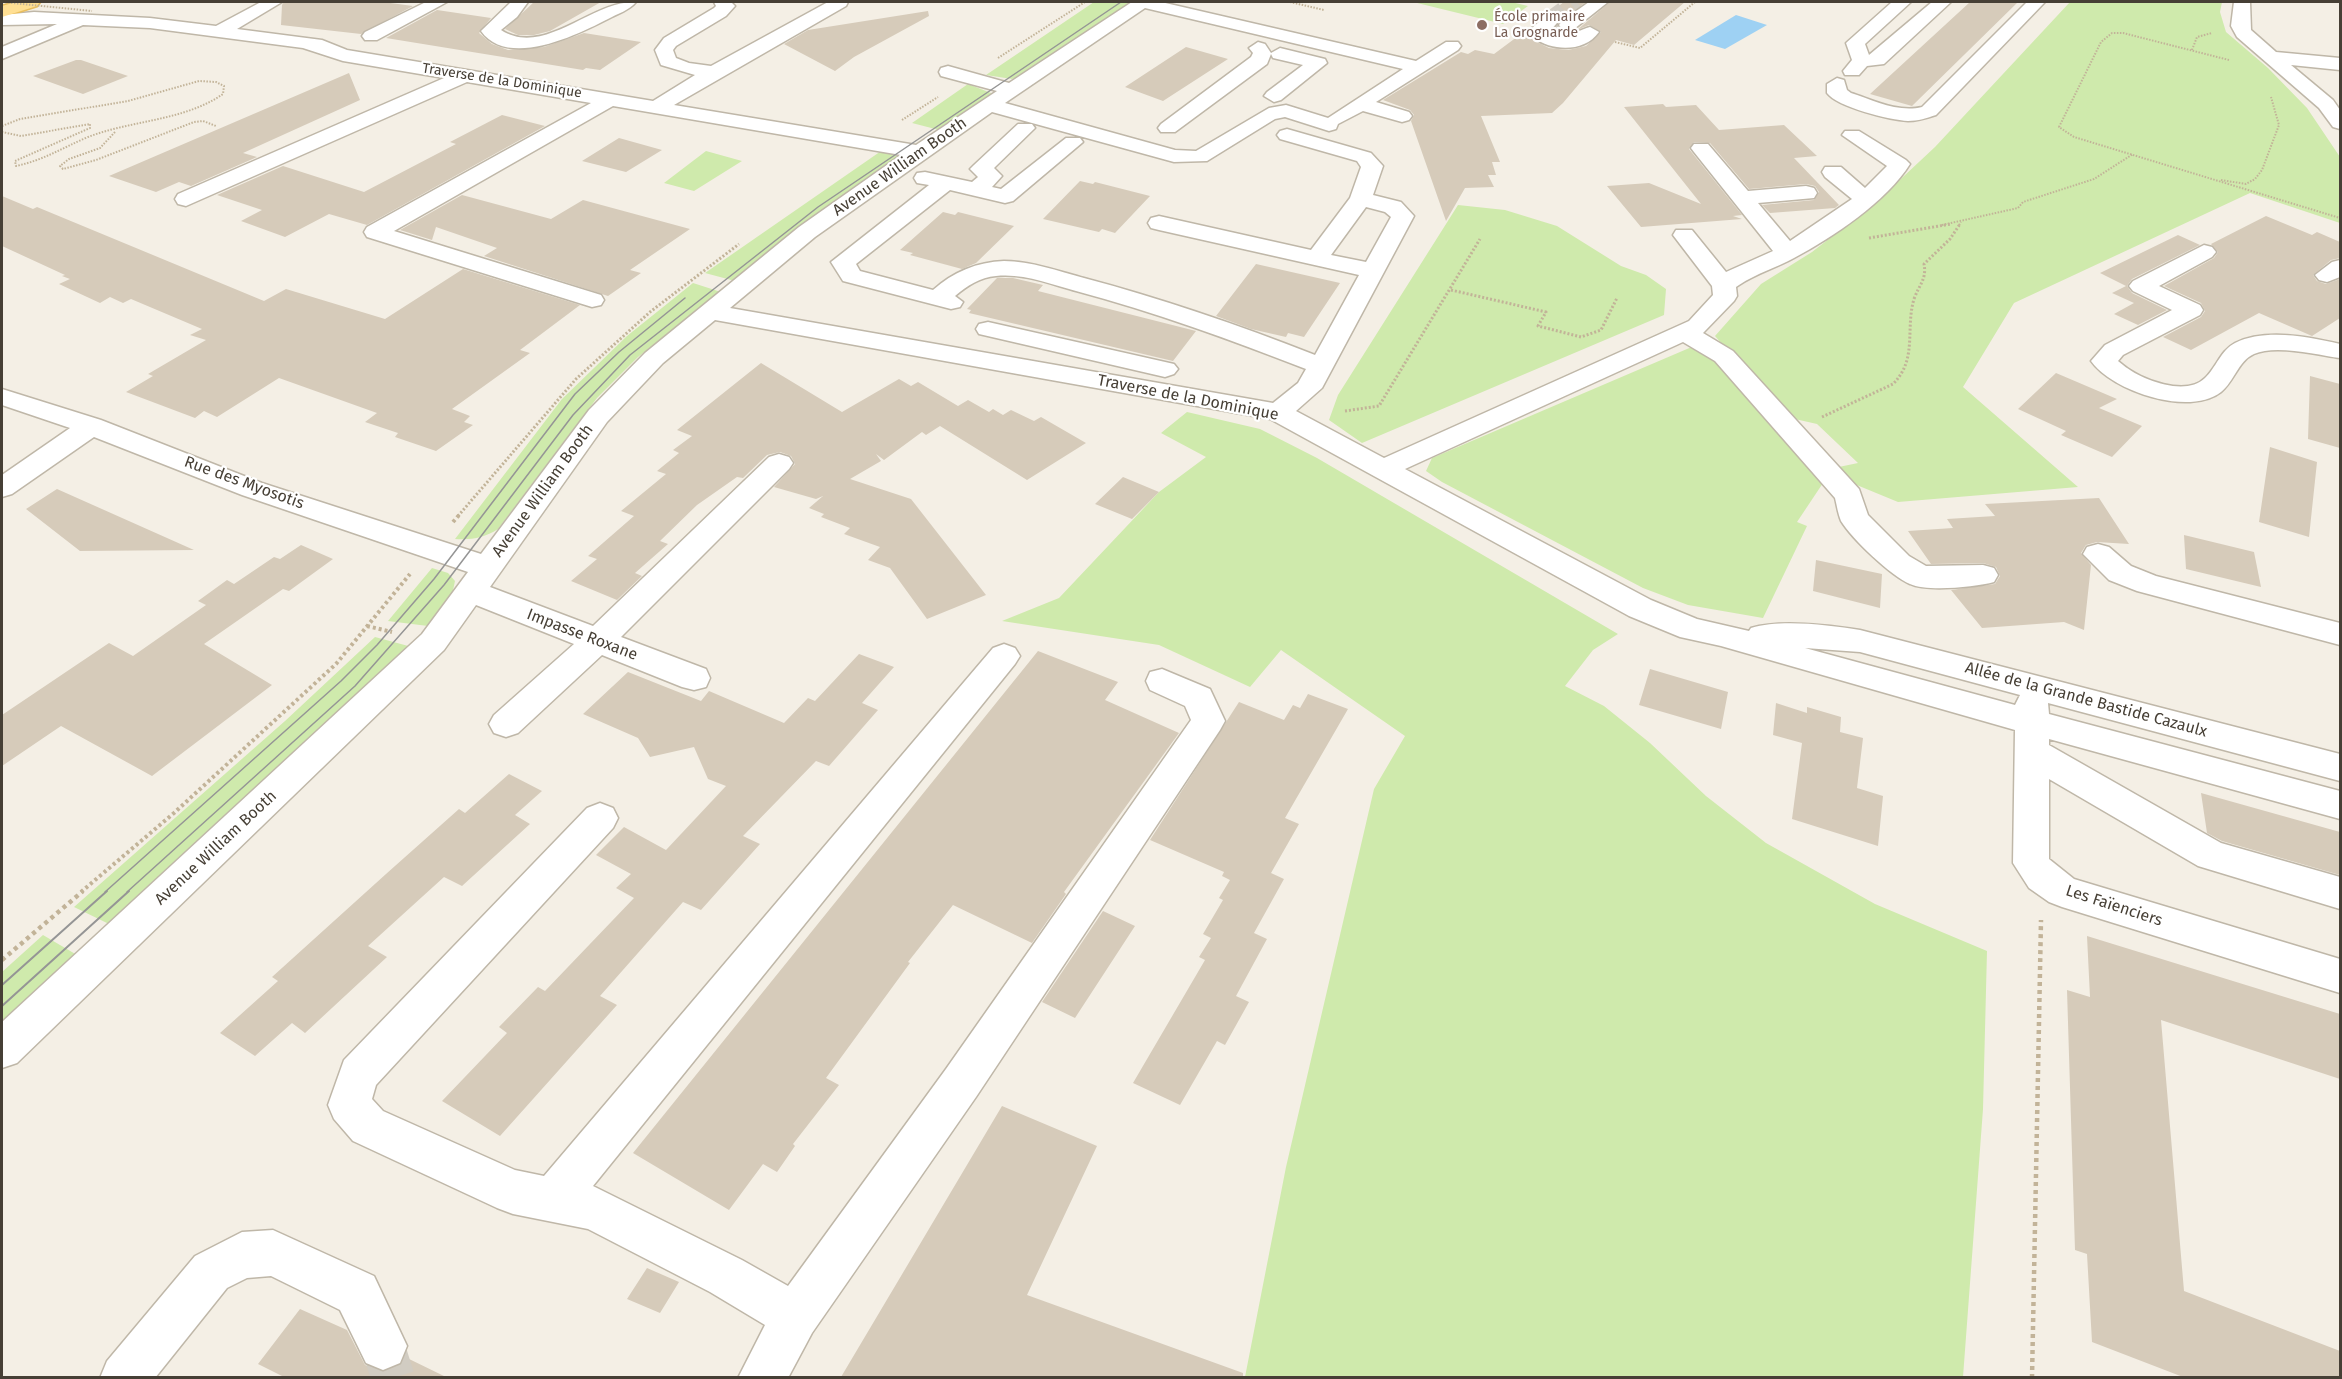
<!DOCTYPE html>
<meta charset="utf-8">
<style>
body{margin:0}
#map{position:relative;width:2342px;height:1379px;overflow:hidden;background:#f4efe5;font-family:"Fira Sans",sans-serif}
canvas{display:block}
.frame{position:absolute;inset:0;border:3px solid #463f35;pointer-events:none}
</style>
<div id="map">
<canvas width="2342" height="1379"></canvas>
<div class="frame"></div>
</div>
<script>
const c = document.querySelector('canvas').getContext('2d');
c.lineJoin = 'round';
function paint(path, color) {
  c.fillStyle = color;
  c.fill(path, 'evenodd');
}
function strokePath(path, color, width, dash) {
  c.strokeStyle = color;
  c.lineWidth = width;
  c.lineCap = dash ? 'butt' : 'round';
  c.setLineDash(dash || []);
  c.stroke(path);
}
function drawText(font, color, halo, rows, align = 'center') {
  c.font = font + ' "Fira Sans",sans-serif';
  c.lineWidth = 4.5;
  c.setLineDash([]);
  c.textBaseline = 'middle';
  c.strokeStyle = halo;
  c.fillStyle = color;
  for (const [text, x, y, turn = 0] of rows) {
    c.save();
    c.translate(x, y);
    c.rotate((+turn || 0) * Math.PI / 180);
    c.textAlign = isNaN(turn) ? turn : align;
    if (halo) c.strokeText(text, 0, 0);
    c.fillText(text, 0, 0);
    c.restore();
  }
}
paint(new Path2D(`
 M 1094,2 L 1130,2 L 1024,75 L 1012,79 L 986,75 Z
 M 1413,2 L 1511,2 L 1528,6 L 1503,24 Z
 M 2070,2 L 2222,2 L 2220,12 L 2226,32 L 2268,68 L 2307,108 L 2340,157 L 2340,223 L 2250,193 L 2014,303 L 1963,387 L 2078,487 L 1898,502 L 1847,481 L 1834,468 L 1858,463 L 1817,424 L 1786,417 L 1715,336 L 1761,284 L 1812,252 L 1874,204 L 1935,147 Z
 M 968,84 L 991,93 L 990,97 L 943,131 L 912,123 Z
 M 884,149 L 899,157 L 735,281 L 705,273 Z
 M 706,151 L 742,161 L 694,191 L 664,183 Z
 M 1458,205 L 1505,210 L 1557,226 L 1621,266 L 1646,275 L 1666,289 L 1664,315 L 1362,443 L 1329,420 L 1338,395 Z
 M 693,283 L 721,292 L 638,357 L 597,398 L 498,529 C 484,538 472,540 455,539 L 562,399 L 627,336 Z
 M 1694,346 L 1716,357 L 1825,480 L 1797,522 L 1807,526 L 1763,618 L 1688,605 L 1643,588 L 1442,482 L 1426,471 L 1432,458 Z
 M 1187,412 L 1260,429 L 1317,458 L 1618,634 L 1593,650 L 1565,686 L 1604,706 L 1650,743 L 1706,796 L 1766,843 L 1875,904 L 1987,951 L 1983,1109 L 1963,1377 L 1245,1377 L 1286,1167 L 1374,789 L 1405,736 L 1281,650 L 1250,687 L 1159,645 L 1002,621 L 1059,598 L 1159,492 L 1206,457 L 1161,433 Z
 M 432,568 L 448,573 L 455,581 L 452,595 L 428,626 L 388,621 Z
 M 375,637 L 412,647 L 109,924 L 74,907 L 285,721 Z
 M 43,935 L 77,955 L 2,1023 L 2,972 Z`), '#cfeaac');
paint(new Path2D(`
 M 1736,15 L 1767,25 L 1725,49 L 1695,40 Z`), '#9ed1f3');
paint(new Path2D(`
 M 284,2 L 383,2 L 413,6 L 361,34 L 281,25 L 282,5 Z
 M 534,2 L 601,2 L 550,31 L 534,35 L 518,35 L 505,29 Z
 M 1564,2 L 1586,2 L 1559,22 L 1545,16 Z
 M 1610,2 L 1685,2 L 1634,45 L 1616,40 L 1563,103 L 1552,113 L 1481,116 L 1500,162 L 1492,162 L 1496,175 L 1488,175 L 1494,187 L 1465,188 L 1446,221 L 1411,121 L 1414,115 L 1410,110 L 1383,100 L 1461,52 L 1468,54 L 1475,50 L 1494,54 L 1529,28 L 1533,40 L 1549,48 L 1568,50 L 1586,46 L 1601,32 L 1589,25 L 1577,30 Z
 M 1970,2 L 2018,2 L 1912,106 L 1870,94 Z
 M 437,10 L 491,18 L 479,33 L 492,44 L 508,50 L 544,47 L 584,33 L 641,42 L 600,70 L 586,68 L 583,70 L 386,38 Z
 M 928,11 L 929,16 L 854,57 L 835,71 L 784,44 L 808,30 Z
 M 1186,47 L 1228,59 L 1163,101 L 1125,87 Z
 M 76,60 L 81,60 L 128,76 L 83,94 L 33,76 Z
 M 349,73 L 360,100 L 243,153 L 257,157 L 191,186 L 179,182 L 156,192 L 109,176 Z
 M 1663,104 L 1666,107 L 1696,105 L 1719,130 L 1784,125 L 1817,156 L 1794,158 L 1839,205 L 1835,208 L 1770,213 L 1762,205 L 1814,200 L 1819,192 L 1815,186 L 1806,184 L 1749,189 L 1710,143 L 1694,142 L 1689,149 L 1742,215 L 1733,216 L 1742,219 L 1641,227 L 1607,186 L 1649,183 L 1701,204 L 1624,107 Z
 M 502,115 L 545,126 L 367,225 L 329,214 L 285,237 L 241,221 L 262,210 L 217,195 L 283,166 L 364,192 L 456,144 L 450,142 Z
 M 619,138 L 662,150 L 626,172 L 582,161 Z
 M 1080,181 L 1093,184 L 1095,182 L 1150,196 L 1115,233 L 1102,229 L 1099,232 L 1043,219 Z
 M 462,195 L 551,219 L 583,200 L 690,229 L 630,270 L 641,273 L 608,296 L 484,256 L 497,248 L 436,227 L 432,240 L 400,230 Z
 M 2,196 L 33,209 L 37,207 L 264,301 L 286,289 L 385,319 L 463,269 L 580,305 L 520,350 L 530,353 L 452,409 L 470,416 L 464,422 L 473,425 L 436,451 L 395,437 L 398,433 L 365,422 L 377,413 L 279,378 L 217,417 L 204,411 L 195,418 L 126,392 L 153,376 L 148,374 L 206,340 L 190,335 L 202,329 L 131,299 L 123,303 L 110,297 L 100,303 L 59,284 L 70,279 L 62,276 L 65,275 L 2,246 Z
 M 943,212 L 955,215 L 958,212 L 1014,226 L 976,263 L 962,269 L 910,255 L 913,253 L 900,250 Z
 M 2266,216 L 2312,235 L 2317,232 L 2340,242 L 2340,258 L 2331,260 L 2313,275 L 2317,281 L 2326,284 L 2340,279 L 2340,318 L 2312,336 L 2259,313 L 2191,350 L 2163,337 L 2201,317 L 2205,311 L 2201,303 L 2164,286 L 2214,258 L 2218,252 L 2211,244 Z
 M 2178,235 L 2200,245 L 2132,279 L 2127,286 L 2132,293 L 2167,310 L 2138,325 L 2114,314 L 2134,303 L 2112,293 L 2126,286 L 2100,273 Z
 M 1256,264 L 1340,283 L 1304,337 L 1288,333 L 1286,337 L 1251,329 L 1216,316 Z
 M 997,278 L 1013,278 L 1043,285 L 1038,291 L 1196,331 L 1173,361 L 969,313 L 971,310 L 967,309 Z
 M 761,363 L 842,412 L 899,379 L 911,386 L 918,382 L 958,406 L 968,400 L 989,412 L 993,409 L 1003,415 L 1011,410 L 1034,421 L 1041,417 L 1086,443 L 1027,480 L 940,426 L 926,435 L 922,432 L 884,460 L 876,454 L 881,461 L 850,479 L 911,499 L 986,595 L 927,619 L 890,568 L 868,560 L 880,547 L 844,534 L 850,528 L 821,517 L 824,514 L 809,508 L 823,496 L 816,499 L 774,487 L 795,464 L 791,456 L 780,452 L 767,455 L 743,478 L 737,477 L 697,505 L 660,541 L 668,544 L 635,573 L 642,576 L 617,600 L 571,581 L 597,559 L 588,556 L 634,516 L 621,511 L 666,474 L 657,471 L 679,453 L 673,450 L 692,436 L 677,430 Z
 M 2056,373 L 2117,399 L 2099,408 L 2142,426 L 2112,457 L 2061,435 L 2066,431 L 2018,409 Z
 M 2310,376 L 2340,384 L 2340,448 L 2308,439 Z
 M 2270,447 L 2317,462 L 2309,537 L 2259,522 Z
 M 1123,477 L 1159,492 L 1132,519 L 1095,504 Z
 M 57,489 L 194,550 L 80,551 L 26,509 Z
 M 2099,498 L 2129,544 L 2097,542 L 2086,545 L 2081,553 L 2091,565 L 2084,630 L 2064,622 L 1982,628 L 1951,590 L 1995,584 L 2000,576 L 1996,567 L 1983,563 L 1931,564 L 1908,531 L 1953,528 L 1947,519 L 1995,516 L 1985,504 Z
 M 2184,535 L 2254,552 L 2261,587 L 2186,569 Z
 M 301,545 L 333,559 L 289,591 L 283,589 L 204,644 L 272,685 L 152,776 L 61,726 L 2,766 L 2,715 L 109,643 L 133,656 L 206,605 L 198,601 L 227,580 L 234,584 L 274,557 L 280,559 Z
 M 1816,560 L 1882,574 L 1880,608 L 1813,591 Z
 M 1038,651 L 1118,682 L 1105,700 L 1179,733 L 1064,892 L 1066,894 L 1032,943 L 953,905 L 908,962 L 910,963 L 826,1078 L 839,1085 L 793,1144 L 795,1146 L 777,1172 L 763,1164 L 729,1210 L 633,1153 Z
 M 859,654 L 894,667 L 862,703 L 878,710 L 829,766 L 816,761 L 743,836 L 760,844 L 701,910 L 683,902 L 600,996 L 617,1005 L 500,1136 L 442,1101 L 507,1033 L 499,1027 L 538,987 L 545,991 L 634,898 L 616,888 L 631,874 L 596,855 L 624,827 L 666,850 L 726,786 L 708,779 L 694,747 L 650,757 L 638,738 L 583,714 L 628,672 L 701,701 L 709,691 L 784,723 L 808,698 L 815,701 Z
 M 1650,669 L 1728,692 L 1721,729 L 1639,705 Z
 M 1308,694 L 1348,709 L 1285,818 L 1299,824 L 1271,873 L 1284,879 L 1254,933 L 1267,939 L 1236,996 L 1249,1002 L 1225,1045 L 1217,1041 L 1180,1105 L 1133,1083 L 1205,960 L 1199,957 L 1211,938 L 1203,934 L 1223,900 L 1219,898 L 1230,880 L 1222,876 L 1224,872 L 1150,840 L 1239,702 L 1284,720 L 1293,705 L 1300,708 Z
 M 1776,703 L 1807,713 L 1807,707 L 1841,717 L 1840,732 L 1863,738 L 1857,788 L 1883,796 L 1878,846 L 1792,819 L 1802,743 L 1773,735 Z
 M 509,774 L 542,791 L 515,815 L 530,824 L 462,886 L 444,877 L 368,946 L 387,957 L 305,1033 L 292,1023 L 255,1056 L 220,1033 L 278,981 L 272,977 L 386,874 L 459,809 L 465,813 Z
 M 2201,793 L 2340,832 L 2340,875 L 2222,841 L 2207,833 Z
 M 1103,911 L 1135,926 L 1075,1018 L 1042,1002 Z
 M 2087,936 L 2340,1014 L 2340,1079 L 2161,1020 L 2184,1291 L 2340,1351 L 2340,1377 L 2183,1377 L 2092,1342 L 2087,1254 L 2075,1250 L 2067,990 L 2090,997 Z
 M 1002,1106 L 1097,1146 L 1027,1295 L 1243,1373 L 1243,1377 L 841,1377 Z
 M 647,1268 L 679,1282 L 660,1313 L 627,1299 Z
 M 300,1309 L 347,1330 L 365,1365 L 384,1372 L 401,1365 L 405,1357 L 446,1377 L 284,1377 L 258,1364 Z`), '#d6cbba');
strokePath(new Path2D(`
 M 1548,23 L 1577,2`), '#d1ccc2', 20, [20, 10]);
strokePath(new Path2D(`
 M 383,1346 L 393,1378`), '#d1ccc2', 43, [43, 22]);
const minor = new Path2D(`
 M 261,2 L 282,2 L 237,29 L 322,40 L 347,50 L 653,101 L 695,75 L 661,65 L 655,50 L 664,38 L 714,8 L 716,6 L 714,2 L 731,2 L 735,6 L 726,16 L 676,46 L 673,50 L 676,58 L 689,63 L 711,66 L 828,2 L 848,2 L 846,6 L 674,105 L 916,145 L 997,91 L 941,76 L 939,72 L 941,68 L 948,66 L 1009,83 L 1132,2 L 1161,2 L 1416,61 L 1446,42 L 1458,42 L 1461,46 L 1458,50 L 1376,102 L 1409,112 L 1412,116 L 1409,120 L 1402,122 L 1363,111 L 1338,124 L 1336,129 L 1329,131 L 1285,117 L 1275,119 L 1207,161 L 1174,162 L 992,112 L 815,237 L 730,308 L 1273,403 L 1298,383 L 1306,369 C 1231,340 1155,312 1076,291 C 1050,284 1023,273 996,276 C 980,277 967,286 955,296 L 963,302 L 960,307 L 951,309 L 843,281 L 831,262 L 929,185 L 917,183 L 914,178 L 917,173 L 925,172 L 972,182 L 978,177 L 970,169 L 974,165 L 1018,124 L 1032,124 L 1035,128 L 994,168 L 1002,176 L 992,187 L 1001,189 L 1066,138 L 1080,138 L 1083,142 L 1013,201 L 1005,203 L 950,190 L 856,264 L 860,271 L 933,290 C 953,272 977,262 1004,261 C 1031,261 1058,271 1084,278 C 1163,299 1239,325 1315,355 L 1359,275 L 1159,230 L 1151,228 L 1148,223 L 1151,218 L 1159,216 L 1311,250 L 1350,198 L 1361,167 L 1357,161 L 1280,139 L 1277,135 L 1280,131 L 1287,129 L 1371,153 L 1383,166 L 1373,195 L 1401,202 L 1414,216 L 1322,388 L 1296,411 L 1384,458 L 1689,321 L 1713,295 L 1712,286 L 1673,235 L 1676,230 L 1692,230 L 1726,272 L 1773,251 L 1694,152 L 1691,148 L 1694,144 L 1708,144 L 1748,191 L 1806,186 L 1814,188 L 1817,193 L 1814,198 L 1758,203 L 1790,241 L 1852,199 L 1825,177 L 1822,172 L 1825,167 L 1841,167 L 1865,188 L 1887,166 L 1842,135 L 1845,131 L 1859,131 L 1906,160 L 1910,164 C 1887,201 1832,238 1794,258 C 1776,268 1757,273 1739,285 L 1736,287 L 1737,296 L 1734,301 L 1703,333 L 1733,351 L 1859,489 L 1868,515 L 1909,556 L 1926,566 L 1983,565 L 1994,568 L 1998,575 L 1994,582 C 1976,587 1927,592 1910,584 C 1891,576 1852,539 1841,521 C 1838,514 1837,506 1835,498 L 1715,361 L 1683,342 L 1405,469 L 1651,600 L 1697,619 L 1749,631 L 1751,628 C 1781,619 1828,625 1860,630 L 2340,754 L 2340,781 L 2048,703 L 2049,714 L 2340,791 L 2340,819 L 2049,739 L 2049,745 L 2221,843 L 2340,877 L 2340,909 L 2198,866 L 2049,779 L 2049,859 L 2074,879 L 2340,959 L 2340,993 L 2062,907 L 2049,902 L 2029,888 L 2013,863 L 2015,730 L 1721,646 L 1680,637 L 1629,616 L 1270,419 L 715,320 L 663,363 L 607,422 L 490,587 L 593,626 L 769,457 L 779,454 L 789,457 L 793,463 L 789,469 L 621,637 L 706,669 L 710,678 L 706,687 L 694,690 L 682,687 L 602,655 L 518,733 L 506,737 L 494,733 L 489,724 L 494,715 L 574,644 L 476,605 L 444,650 L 17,1063 L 2,1068 L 2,1022 L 422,634 L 468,572 L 242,495 L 94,437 L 12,494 L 2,497 L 2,475 L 70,428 L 2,405 L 2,389 L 101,420 L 262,483 L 481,554 L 589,410 L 645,353 L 799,227 L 901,155 L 613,106 L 394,231 L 601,295 L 604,300 L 601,305 L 592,307 L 367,237 L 364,232 L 367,227 L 591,103 L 467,82 L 186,206 L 178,204 L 175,199 L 178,194 L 444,78 L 343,61 L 303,48 L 150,28 L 83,25 L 2,59 L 2,47 L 57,24 L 2,25 L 2,15 L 34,12 L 150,18 L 216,26 ZM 1145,8 L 1403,69 L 1328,118 L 1286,105 L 1269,108 L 1196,151 L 1175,150 L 1005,103 ZM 1366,207 L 1385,212 L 1391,217 L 1366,262 L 1331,255 ZM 1805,648 L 1860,652 L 2020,695 L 2015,705 Z
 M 426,2 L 447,2 L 377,40 L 365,40 L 362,36 L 365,32 Z
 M 511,2 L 528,2 L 517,17 L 501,30 C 544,58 592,0 636,2 C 630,10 617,14 608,19 C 577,35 508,69 481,31 Z
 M 1589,2 L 1608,2 L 1574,29 L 1562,29 L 1559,25 L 1562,21 Z
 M 1892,2 L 1911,2 L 1865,44 L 1869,55 L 1932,2 L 1951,2 L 1884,64 L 1867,66 L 1859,75 L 1845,75 L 1843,71 L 1852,60 L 1846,43 Z
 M 2027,2 L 2045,2 L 1936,115 C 1927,118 1918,121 1908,121 C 1890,120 1837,107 1827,93 L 1827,84 L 1837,78 L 1844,80 L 1847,90 L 1851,93 C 1873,100 1898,113 1922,107 Z
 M 2234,2 L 2250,2 L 2251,30 L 2276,52 L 2340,58 L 2340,70 L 2291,65 L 2333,100 L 2340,110 L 2340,129 L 2333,127 L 2319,108 L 2237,37 L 2231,26 Z
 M 1548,18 L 1557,23 L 1549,32 C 1566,43 1574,31 1590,27 L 1599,32 C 1584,53 1552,51 1534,38 L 1531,29 L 1542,19 Z
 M 1258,42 L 1265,44 L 1271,53 L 1280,48 L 1325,59 L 1327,63 L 1281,100 L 1274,102 L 1264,96 L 1267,92 L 1303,65 L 1273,58 L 1271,54 L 1267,64 L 1175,132 L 1161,132 L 1158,128 L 1161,124 L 1251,57 L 1253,53 L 1249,48 Z
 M 2204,245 L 2212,247 L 2216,252 L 2212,257 L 2159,286 L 2200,305 L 2203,310 L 2200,315 L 2123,355 L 2118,361 L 2123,365 C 2141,380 2186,397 2205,378 C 2216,368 2221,350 2235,343 C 2266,328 2309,337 2340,344 L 2340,358 C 2318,355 2275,344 2254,354 C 2238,361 2234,382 2221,392 C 2189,417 2112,391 2091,361 L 2105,345 L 2172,310 L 2133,291 L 2129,286 L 2133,281 Z
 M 2340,260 L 2340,277 L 2327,282 L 2319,280 L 2315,275 L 2332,262 Z
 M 988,322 L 1174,364 L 1178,369 L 1174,374 L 1165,377 L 979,334 L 976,329 L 979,324 Z
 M 2098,544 L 2109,547 L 2131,566 L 2156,576 L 2340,623 L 2340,645 L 2137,591 L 2109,580 L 2083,554 L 2087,547 Z
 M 1004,644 L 1015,648 L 1020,656 L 1015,664 L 593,1186 L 742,1260 L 788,1286 L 946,1069 L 1191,720 L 1185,706 L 1150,690 L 1146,681 L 1150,672 L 1162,669 L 1210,689 L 1225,721 L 1220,730 L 976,1097 L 812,1333 L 788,1378 L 738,1378 L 765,1325 L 710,1292 L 588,1229 L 513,1214 L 497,1208 L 353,1141 L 334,1119 L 328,1105 L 344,1060 L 587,808 L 600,803 L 613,808 L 618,818 L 613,828 L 376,1085 L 372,1099 L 383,1111 L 515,1170 L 544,1176 L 993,648 Z
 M 273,1230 L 374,1276 L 407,1346 L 400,1363 L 383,1370 L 366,1363 L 340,1310 L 271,1276 L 247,1278 L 227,1288 L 155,1378 L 100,1378 L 107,1361 L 195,1256 L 242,1232 Z`);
const major = new Path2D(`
 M 16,2 L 40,2 L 37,6 L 2,17 L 2,6 Z`);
strokePath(minor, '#bfb7a8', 3);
strokePath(major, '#e9be5e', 3);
strokePath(new Path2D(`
 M 1290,2 L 1324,10
 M 1615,42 L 1640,48 L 1695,2
 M 2192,50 L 2197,37 L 2212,33
 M 998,58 L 1085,2
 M 2229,60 L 2123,33 L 2112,33 L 2101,42 L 2059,127 L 2074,137 L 2340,218
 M 902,120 L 938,97
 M 2,126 L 20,119 L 128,101 L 199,81 L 216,82 L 224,86 L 223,94 C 184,121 132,120 88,137 C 62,148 44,160 16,166 L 15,161 L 90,128 L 90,124 L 21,136 L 2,132
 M 115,132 L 100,148 L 69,159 L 60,166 L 63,169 L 96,160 L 194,122 L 203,121 L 216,126
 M 2221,180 L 2246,184 L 2255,179 L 2262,170 L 2279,125 L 2271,97
 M 1942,225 L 2018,208 L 2023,202 L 2094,179 L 2133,154
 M 1959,225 L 1961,222`), '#c2b398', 2, [1.5, 1.5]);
strokePath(new Path2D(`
 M 1869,238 L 1951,224
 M 1451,290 L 1546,312 L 1538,326 L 1581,337 L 1601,330 L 1617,298
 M 1345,411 L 1379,406 L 1480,239
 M 1822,417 L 1893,384 C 1918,359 1905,329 1914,299 C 1919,285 1927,279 1924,264 L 1950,239 L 1960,224
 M 458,516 L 576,379 L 650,312 L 739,244`), '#c2b398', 3, [2, 2]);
strokePath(new Path2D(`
 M 453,522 L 460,514
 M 367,626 L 392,632
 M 81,892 L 174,813 L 336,664 L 410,574`), '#c2b398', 4, [3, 3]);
strokePath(new Path2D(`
 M 2,960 L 83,891
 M 2032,1378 L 2041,920`), '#c2b398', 4.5, [4, 4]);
paint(minor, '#fff');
paint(major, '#ffdf93');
strokePath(new Path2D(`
 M 105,892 L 341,681 L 377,645 L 434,579 L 575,394 L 619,352 L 685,298
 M 127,892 L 355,686 L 444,585 L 573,415 L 630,355 L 818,207 L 1121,2`), '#959595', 1.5);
strokePath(new Path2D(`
 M 2,985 L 107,891
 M 2,1006 L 129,891`), '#959595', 2);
strokePath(new Path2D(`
 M 2,2 L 92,11`), '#c2b398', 2, [1.5, 1.5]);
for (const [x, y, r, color] of [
 [1482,25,6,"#8d6e63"]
]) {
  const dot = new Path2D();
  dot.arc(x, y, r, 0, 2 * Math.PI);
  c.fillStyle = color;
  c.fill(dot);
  strokePath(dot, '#fff', 2);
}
drawText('14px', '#785e54', '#fff', [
 ["École primaire",1494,17],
 ["La Grognarde",1494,33]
], 'left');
drawText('14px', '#463f35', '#fff', [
 ["Traverse de la Dominique",502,81,9]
]);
drawText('16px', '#463f35', '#fff', [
 ["Avenue William Booth",900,167,-35],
 ["Traverse de la Dominique",1188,398,11],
 ["Rue des Myosotis",244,483,20],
 ["Avenue William Booth",543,491,-54],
 ["Impasse Roxane",582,635,21],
 ["Allée de la Grande Bastide Cazaulx",2086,700,15],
 ["Avenue William Booth",216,848,-43],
 ["Les Faïenciers",2114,906,18]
]);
</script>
